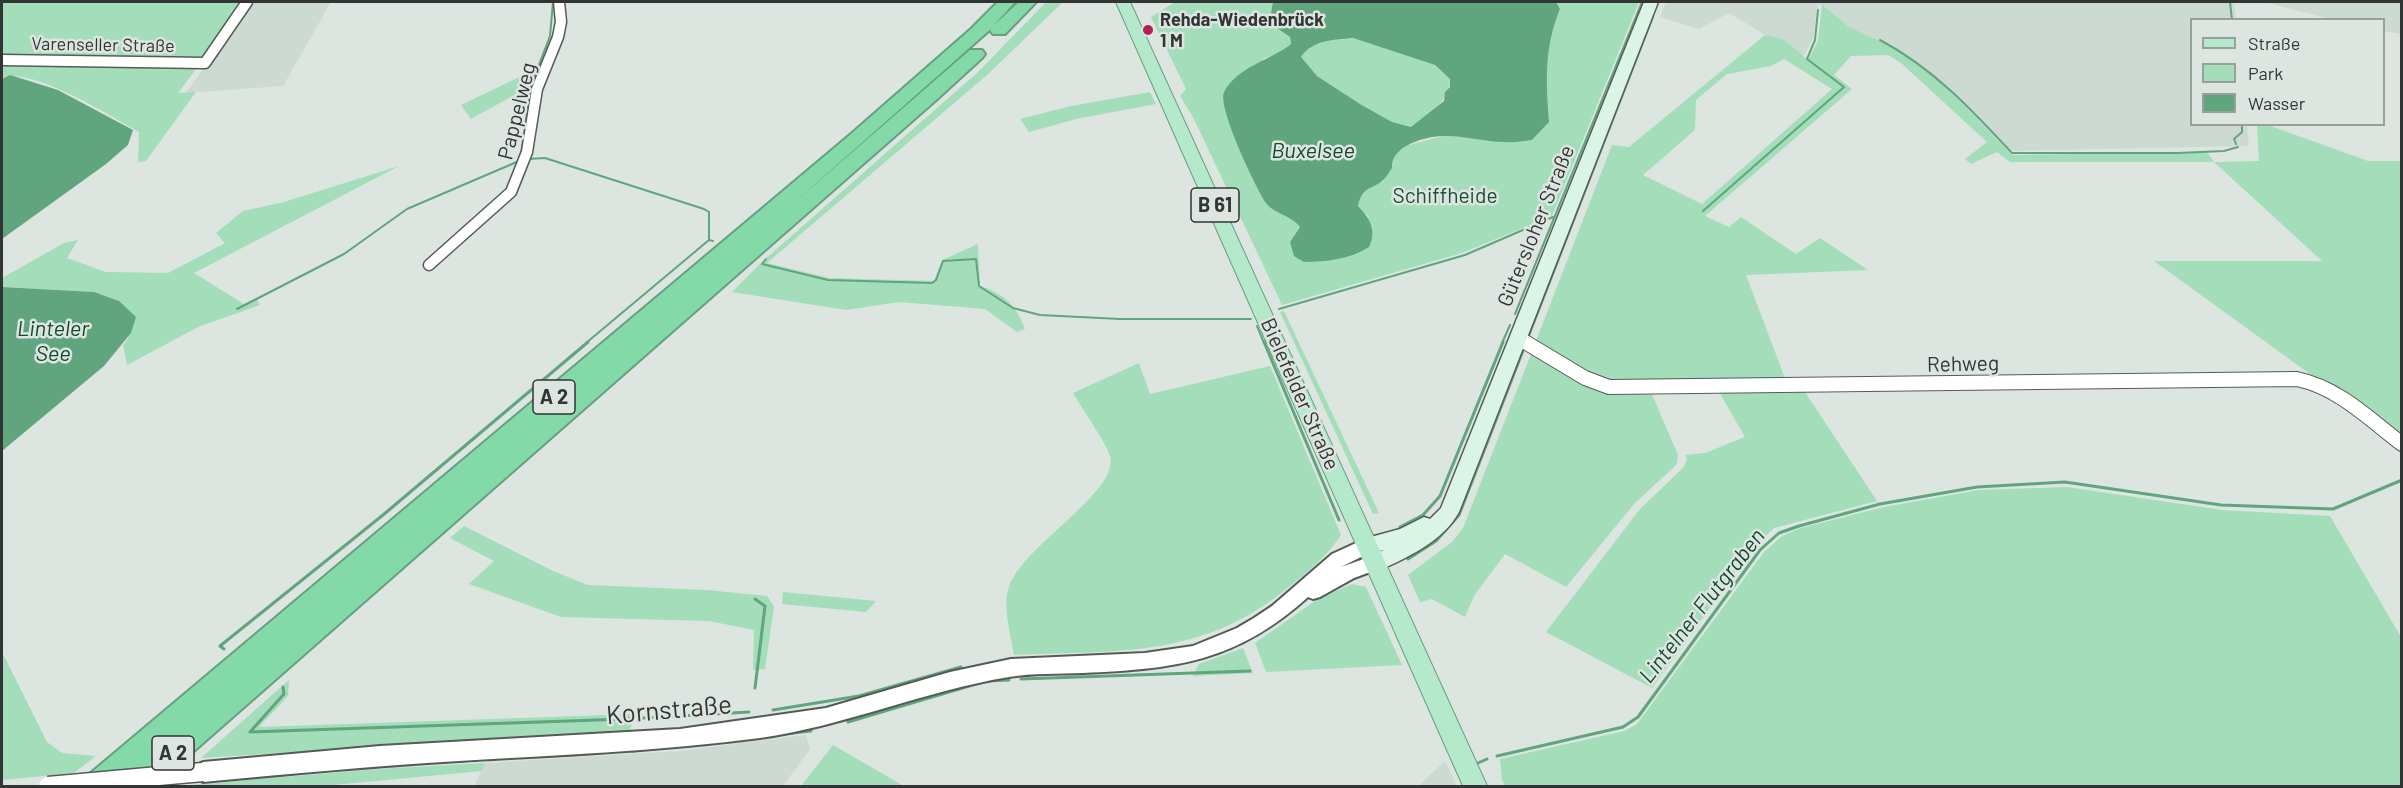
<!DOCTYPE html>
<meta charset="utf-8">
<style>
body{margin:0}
#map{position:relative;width:2403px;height:788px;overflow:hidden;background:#dde5e0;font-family:Barlow,sans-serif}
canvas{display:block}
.frame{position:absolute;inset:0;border:3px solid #323533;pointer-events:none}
.legend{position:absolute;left:2190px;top:18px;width:195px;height:108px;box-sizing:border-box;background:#dde5e0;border:2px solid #999f9b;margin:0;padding:8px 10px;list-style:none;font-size:18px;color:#323533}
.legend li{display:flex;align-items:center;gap:12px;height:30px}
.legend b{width:30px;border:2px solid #999f9b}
</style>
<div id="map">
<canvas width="2403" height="788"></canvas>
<div class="frame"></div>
<ul class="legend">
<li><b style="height:8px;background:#b5e9cb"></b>Straße</li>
<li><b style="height:16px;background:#a3ddba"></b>Park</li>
<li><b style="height:16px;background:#60a57d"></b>Wasser</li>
</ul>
</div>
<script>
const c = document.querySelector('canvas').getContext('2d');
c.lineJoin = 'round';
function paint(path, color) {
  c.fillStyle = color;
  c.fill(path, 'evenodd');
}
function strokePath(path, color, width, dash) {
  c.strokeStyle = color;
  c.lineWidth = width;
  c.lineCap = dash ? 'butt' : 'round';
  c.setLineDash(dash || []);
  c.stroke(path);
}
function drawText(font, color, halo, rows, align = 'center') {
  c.font = font + ' Barlow,sans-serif';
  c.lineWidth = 5;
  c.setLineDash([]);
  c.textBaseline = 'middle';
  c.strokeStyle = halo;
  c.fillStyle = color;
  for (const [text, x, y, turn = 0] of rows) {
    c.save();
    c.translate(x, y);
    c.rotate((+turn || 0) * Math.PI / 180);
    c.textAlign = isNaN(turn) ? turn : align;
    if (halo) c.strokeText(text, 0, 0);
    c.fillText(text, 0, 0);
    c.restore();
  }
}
paint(new Path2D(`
 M 251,2 L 331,2 L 283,86 L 186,93 Z
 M 1666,2 L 2234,2 L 2236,19 L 2192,20 L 2192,124 L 2247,125 L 2249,146 L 2008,151 L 1947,88 L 1900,50 L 1849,27 L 1818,3 L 1813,39 L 1803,57 L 1783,39 L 1765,35 L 1729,13 L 1699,29 L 1660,17 Z
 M 2264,2 L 2401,2 L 2401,34 L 2384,31 L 2384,20 L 2330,19 Z
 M 806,735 L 810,749 L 783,786 L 474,786 L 485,763 L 680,751 Z
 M 1445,761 L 1457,786 L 1417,786 L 1418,786 Z`), '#ccdad1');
paint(new Path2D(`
 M 2,2 L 240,2 L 216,42 L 178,93 L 196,92 L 146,161 L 138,162 L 139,132 C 110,116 32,66 2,78 Z
 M 1046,2 L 1063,2 L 987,75 L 767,263 L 829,278 L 934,281 L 942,260 L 978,244 L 980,286 C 1005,294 1016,305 1025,329 L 1017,332 L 985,309 L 899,302 L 846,310 L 732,292 L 763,261 L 978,72 Z
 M 1175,2 L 1273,2 L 1277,28 L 1290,37 L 1291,44 L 1281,52 L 1263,59 L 1267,205 L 1294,220 L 1300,227 L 1290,242 L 1304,262 L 1339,259 L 1369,217 L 1358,206 L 1361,196 L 1368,187 L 1383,181 L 1397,152 L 1409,145 L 1446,135 L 1505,142 L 1532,140 L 1548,123 C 1546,83 1544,46 1560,9 L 1556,2 L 1639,2 L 1552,216 L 1462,253 L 1282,305 L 1193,117 L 1180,96 L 1186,89 L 1151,17 Z
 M 1822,5 L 1849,27 L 1900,50 L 1947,88 L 2012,155 L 2207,152 L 2214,162 L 2259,161 L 2257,125 L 2265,124 L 2368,161 L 2401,161 L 2401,440 L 2154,261 L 2322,261 L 2214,162 L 2010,162 L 1997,152 L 1971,164 L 1965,159 L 1987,142 L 1901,63 L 1888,55 L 1851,56 L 1834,75 L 1852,89 L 1705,216 L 1729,227 L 1741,217 L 1796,254 L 1820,238 L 1868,270 L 1746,275 L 1786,381 L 1598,380 L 1536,341 L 1612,145 L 1629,147 L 1765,35 L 1783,39 L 1808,60 L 1818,41 ZM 1784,59 L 1832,89 L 1702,204 L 1643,175 L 1695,130 L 1696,100 L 1727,74 L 1771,66 Z
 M 1353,38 L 1435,65 L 1450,79 C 1451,98 1427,119 1411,127 L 1392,122 L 1360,104 L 1317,76 L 1300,57 C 1312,40 1333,41 1353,38 Z
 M 534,70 L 527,88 L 471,119 L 461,105 Z
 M 1150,92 L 1156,104 L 1076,119 L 1029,132 L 1020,119 L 1071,106 Z
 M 399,166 L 194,273 L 244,304 L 256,298 L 260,305 L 198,327 L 127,365 L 123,346 L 131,333 L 94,292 L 2,287 L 2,278 L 64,243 L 78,240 L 67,258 L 106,272 L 168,273 L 225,243 L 216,233 L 243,211 L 284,202 Z
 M 1284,311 L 1379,513 L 1373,514 L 1280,312 Z
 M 1533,349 L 1586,383 L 1650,390 L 1678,455 L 1677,464 L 1634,504 L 1566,587 L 1505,554 L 1474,596 L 1465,617 L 1432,599 L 1420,602 L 1408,575 L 1452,542 L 1463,528 Z
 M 1139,363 L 1150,394 L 1270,366 L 1341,535 C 1328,555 1309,571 1290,586 C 1202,659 1121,650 1014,655 C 1011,634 1002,607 1009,587 C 1022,546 1120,492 1110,456 C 1107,444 1081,407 1073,393 Z
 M 1803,389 L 1877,501 L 1774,528 L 1754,547 L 1652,688 L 1546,632 L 1640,509 L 1684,467 L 1687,459 L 1685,455 L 1705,453 L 1745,437 L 1718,390 Z
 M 2067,487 L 2222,510 L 2330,516 L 2401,637 L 2401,786 L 1505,786 L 1502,780 L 1500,759 L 1624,731 L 1637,724 L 1764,552 L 1782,536 L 1801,528 L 1884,507 L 1979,490 Z
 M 464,526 L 553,571 L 588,585 L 707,590 L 767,596 L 774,606 L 765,669 L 753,670 L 754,630 L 709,621 L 561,617 L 469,584 L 494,561 L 450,538 Z
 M 1352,584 L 1366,587 L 1402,665 L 1266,672 L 1255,643 L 1318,599 Z
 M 783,592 L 876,601 L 866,612 L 782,604 Z
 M 1243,648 L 1253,673 L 1193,676 L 1199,664 Z
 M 2,652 L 47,742 L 62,753 L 96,756 L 74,773 L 2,780 Z
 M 289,680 L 288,696 L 259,727 L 636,714 L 629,732 L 201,758 Z
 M 833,745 L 904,786 L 801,786 Z
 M 485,763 L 482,771 L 323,786 L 178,786 L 378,769 Z`), '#a3ddba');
paint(new Path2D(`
 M 1273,2 L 1556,2 L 1560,9 C 1544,48 1546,81 1549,122 L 1532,140 C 1523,141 1513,143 1504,142 C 1485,142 1466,136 1447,136 C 1429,135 1390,145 1392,168 C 1389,172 1386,178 1382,181 C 1369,191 1363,186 1358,206 C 1370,218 1377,231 1369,247 C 1351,259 1325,262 1304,262 L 1294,256 L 1290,242 L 1300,227 C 1291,215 1274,214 1266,203 C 1256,188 1217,107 1224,92 C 1237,67 1271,60 1291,44 L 1290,37 L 1277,28 L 1270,19 ZM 1353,38 L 1435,65 L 1450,79 L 1450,87 L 1445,92 L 1444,101 L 1411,127 L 1392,122 L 1360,104 L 1317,76 L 1301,57 C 1312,40 1334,40 1353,38 Z
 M 10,75 L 58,90 L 133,130 L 128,145 L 106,164 L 2,239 L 2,79 Z
 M 2,287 L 94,292 L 119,301 L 136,317 L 131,333 L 104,366 L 2,451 Z`), '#60a57d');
strokePath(new Path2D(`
 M 2230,2 L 2232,20
 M 1880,40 C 1933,68 1972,110 2012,153 L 2177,153 L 2224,151 L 2238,147
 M 530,88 L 550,36 L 553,2
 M 2236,144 L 2234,139 L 2242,132 L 2242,124
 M 521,154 L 530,93
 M 528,159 L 545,158 L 704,209 L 709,212 L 709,240 L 713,241
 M 1703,211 L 1844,87 L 1807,59 L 1815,40 L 1818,10
 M 766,259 L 762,264 L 828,280 L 932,283 L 936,280 L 943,261 L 976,259 L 979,286 L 1013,308 L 1040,315 L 1120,319 L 1251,319
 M 237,309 L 344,254 L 407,209 L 519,161
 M 1279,309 L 1465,255 L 1553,217
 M 1515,314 L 1642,2
 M 1257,326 L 1264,343
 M 1529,336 L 1653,17
 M 586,343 L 709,240
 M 1502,343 L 1510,325`), '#60a57d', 2);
strokePath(new Path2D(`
 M 1264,342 L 1339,520
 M 1400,527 L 1423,515 L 1440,496 L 1503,342
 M 1408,559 L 1436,541 L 1459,515 L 1524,348
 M 755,599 L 765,606 L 755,688
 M 224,649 L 220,646 L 383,515 L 588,342
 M 1021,679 L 1250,671
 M 283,687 L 284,694 L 250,732 L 626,719 L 749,712
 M 773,710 L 859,696 L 961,667
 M 848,722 L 986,681 L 1009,680
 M 633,751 L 811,731
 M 1497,756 L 1623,727 L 1638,717 L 1760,550 L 1779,533 L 1799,526 L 1880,504 L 1977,487 L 2065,482 L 2221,505 L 2333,509 L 2402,480
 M 1478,763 L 1487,759`), '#60a57d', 3);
const minorFar1 = new Path2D(`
 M 2,60 L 205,63 L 247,2
 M 429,265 L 511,192 L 527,152 L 537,89 L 558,37 L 561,22 L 559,2
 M 1517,339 L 1529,343`);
const minor = new Path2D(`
 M 1525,342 L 1585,378 L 1609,387 L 2297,379 C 2339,388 2369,419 2402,444`);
const tertiary = new Path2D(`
 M 1367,538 L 1373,541 L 1376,546 L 1373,551 L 1341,567 L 1375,555 L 1381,558 L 1384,563 L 1381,568 L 1354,578 L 1320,597 L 1313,599 L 1308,597 C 1236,662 1176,669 1083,673 C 1058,674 1033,673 1009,677 C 924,691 845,726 760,738 C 660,751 559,755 459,761 C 373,766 288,774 203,782 L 196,779 L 193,772 L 196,765 L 203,762 L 380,746 L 680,729 L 826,708 L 950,672 L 1011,659 L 1145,653 L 1193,646 L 1237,628 L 1254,618 L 1272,606 L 1332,554 Z`);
const secondary = new Path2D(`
 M 1644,2 L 1658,2 L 1459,512 C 1444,540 1409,557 1382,569 L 1375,571 L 1368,569 L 1365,563 L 1368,557 L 1384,550 L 1367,554 L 1360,552 L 1357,546 L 1360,540 L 1400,529 L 1424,517 L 1430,519 L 1441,508 Z`);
const primary = new Path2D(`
 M 1116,2 L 1130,2 L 1487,786 L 1463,786 Z`);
const motorway = new Path2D(`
 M 998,2 L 1015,2 L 993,26 L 1019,2 L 1036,2 L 1005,34 L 993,34 L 990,30 L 993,27 L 788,208 L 970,50 L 982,50 L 985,54 L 982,58 L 936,100 L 154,786 L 120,786 L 122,782 L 116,786 L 82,786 L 86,777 L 851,134 L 971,29 Z`);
strokePath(minorFar1, '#555c57', 13);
strokePath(minor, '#555c57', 16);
strokePath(tertiary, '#555c57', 4);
strokePath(secondary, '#555c57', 3);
strokePath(primary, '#67a07f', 2);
strokePath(motorway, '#67a07f', 4);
strokePath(minorFar1, '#fff', 10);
strokePath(minor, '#fff', 14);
paint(tertiary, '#fff');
paint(secondary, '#daf4e5');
paint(primary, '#b5e9cb');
paint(motorway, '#83daa8');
const tertiaryBridge = new Path2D(`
 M 48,786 L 203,772`);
strokePath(tertiaryBridge, '#555c57', 21, []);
strokePath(tertiaryBridge, '#fff', 18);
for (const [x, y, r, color] of [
 [1148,30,6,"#b02050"]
]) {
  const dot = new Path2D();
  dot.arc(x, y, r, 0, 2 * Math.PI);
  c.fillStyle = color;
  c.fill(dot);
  strokePath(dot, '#dde5e0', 2);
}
drawText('bold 18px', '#323533', '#dde5e0', [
 ["Rehda-Wiedenbrück",1160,20],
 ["1 M",1160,41]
], 'left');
drawText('18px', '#323533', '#dde5e0', [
 ["Varenseller Straße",103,45,1]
]);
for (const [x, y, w] of [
 [1215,205,48],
 [554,397,42],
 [173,753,42]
]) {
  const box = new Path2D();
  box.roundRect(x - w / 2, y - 17, w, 34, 4.5);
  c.fillStyle = '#dde5e0';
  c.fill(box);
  strokePath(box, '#323533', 1.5);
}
drawText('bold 20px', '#323533', null, [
 ["B 61",1215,205],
 ["A 2",554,397],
 ["A 2",173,753]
]);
drawText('21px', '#323533', '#dde5e0', [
 ["Pappelweg",517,111,-76],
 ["Gütersloher Straße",1536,226,-68],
 ["Rehweg",1963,364,-1],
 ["Bielefelder Straße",1300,394,66]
]);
drawText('21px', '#194e33', '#dde5e0', [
 ["Schiffheide",1445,196]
]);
drawText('italic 22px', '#12492e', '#dde5e0', [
 ["Buxelsee",1313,151],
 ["Linteler",53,329],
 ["See",53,354],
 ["Lintelner Flutgraben",1702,606,-52]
]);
drawText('26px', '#323533', '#dde5e0', [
 ["Kornstraße",669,710,-5]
]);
</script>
